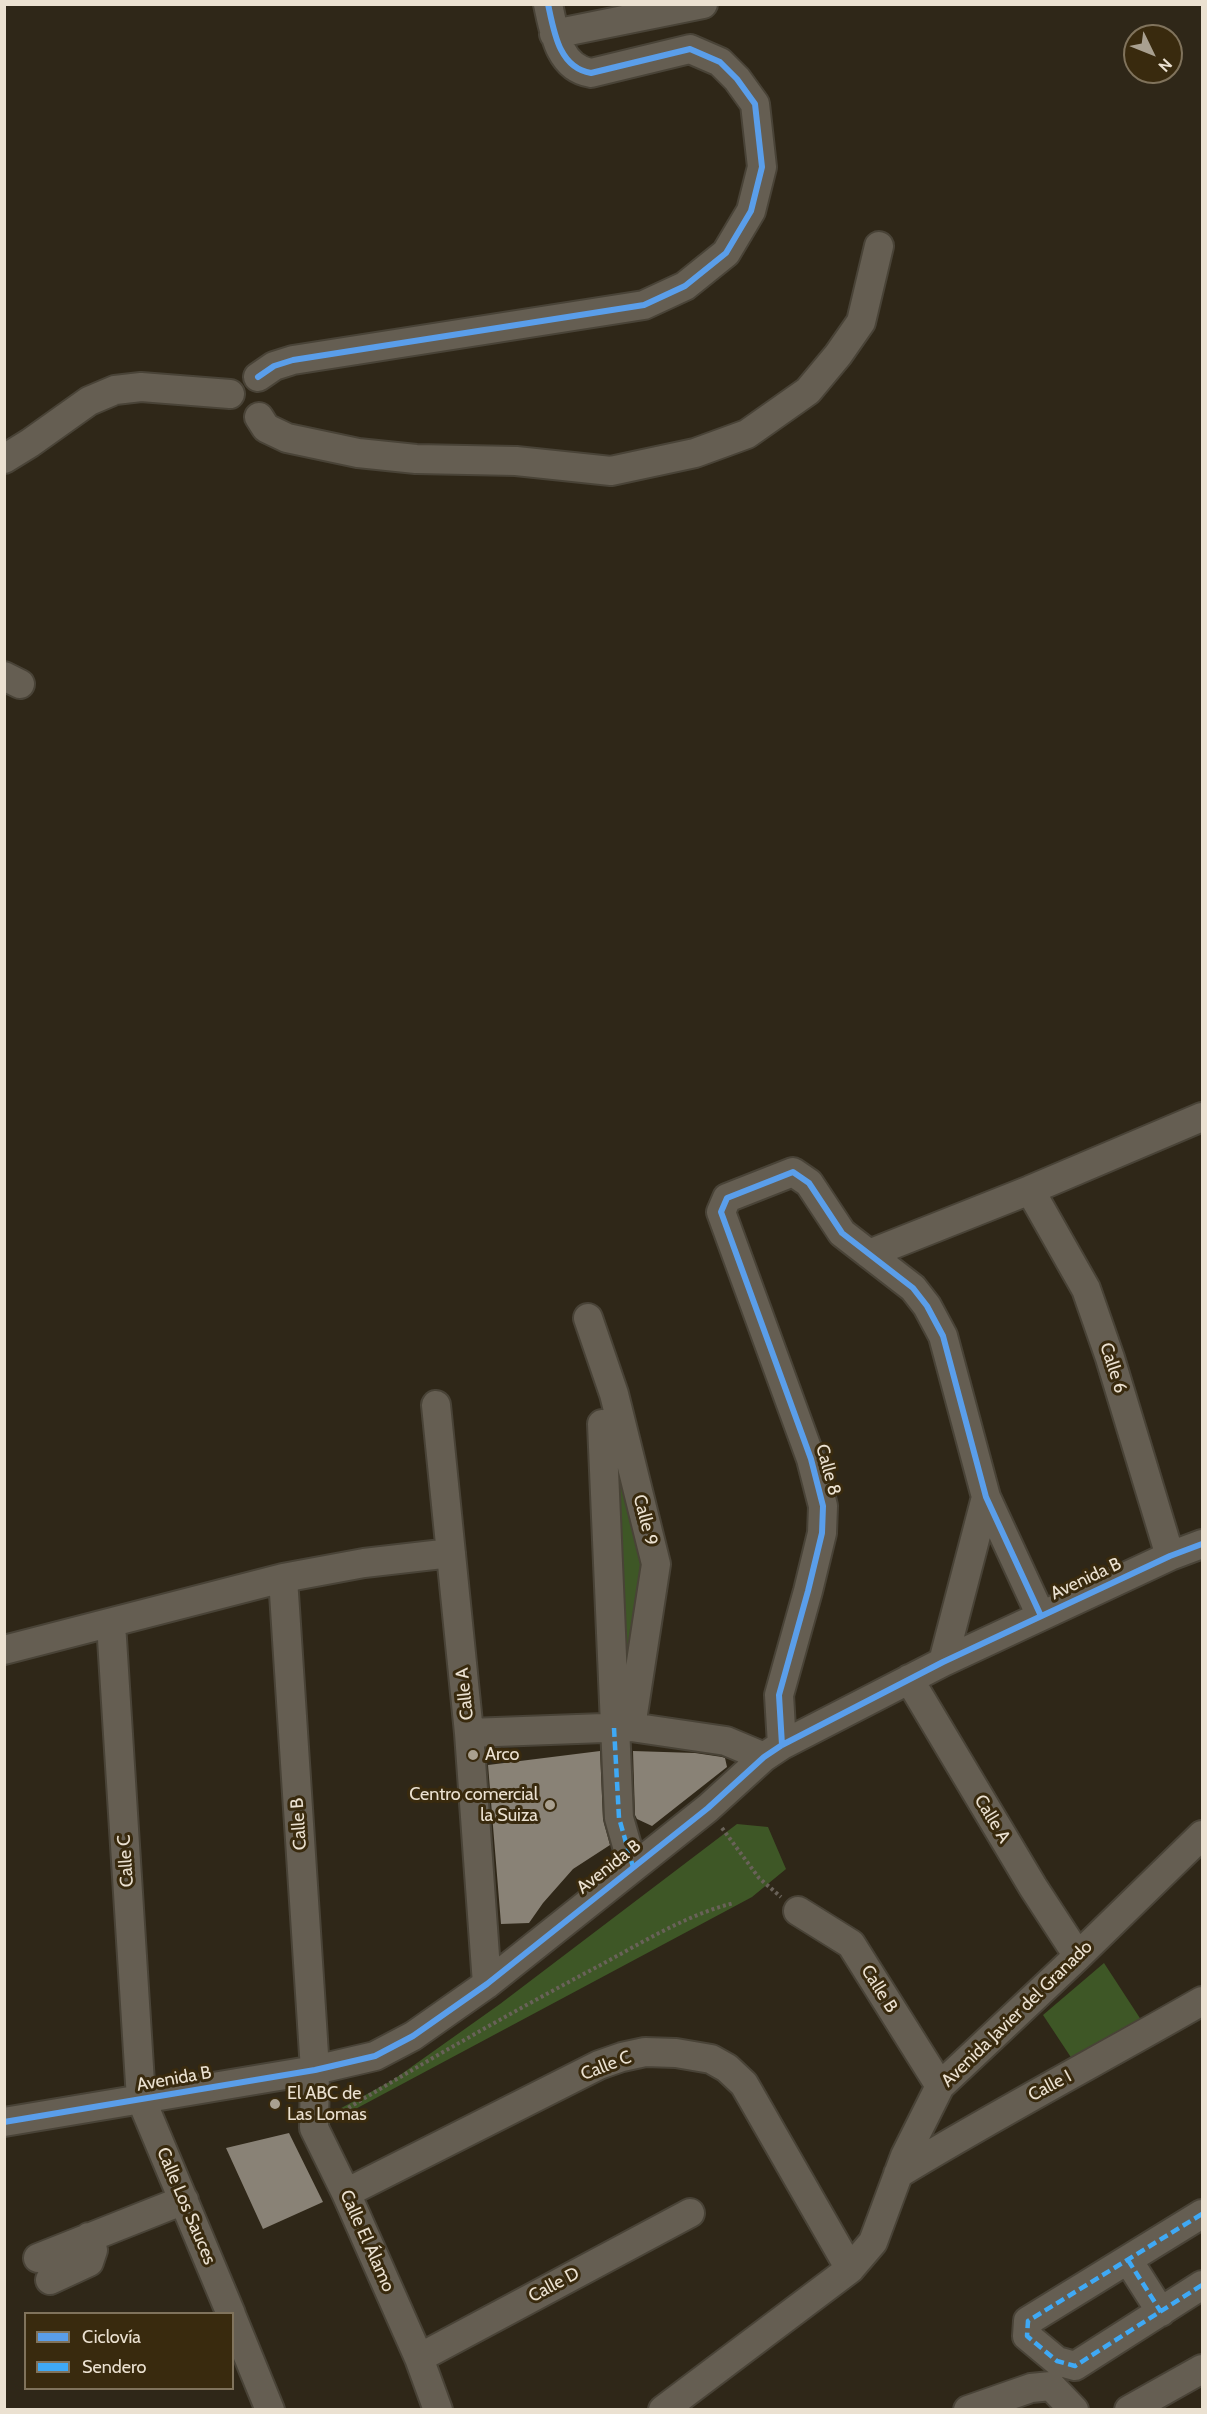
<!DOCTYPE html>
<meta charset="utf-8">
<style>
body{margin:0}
#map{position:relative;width:1207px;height:2414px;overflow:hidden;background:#2f2718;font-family:Cabin,sans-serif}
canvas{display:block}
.frame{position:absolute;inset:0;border:6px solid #ebe1d1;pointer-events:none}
.legend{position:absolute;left:24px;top:2312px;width:210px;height:78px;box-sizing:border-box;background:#392a0e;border:2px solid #80735c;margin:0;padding:8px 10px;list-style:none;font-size:18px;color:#ebe1d1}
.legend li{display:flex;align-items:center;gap:12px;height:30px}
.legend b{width:30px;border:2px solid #80735c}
.north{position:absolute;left:1123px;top:24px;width:60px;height:60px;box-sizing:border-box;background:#392a0e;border:2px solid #80735c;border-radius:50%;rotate:133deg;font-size:16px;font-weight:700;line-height:24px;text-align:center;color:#ebe1d1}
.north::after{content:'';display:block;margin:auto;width:21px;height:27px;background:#a9a090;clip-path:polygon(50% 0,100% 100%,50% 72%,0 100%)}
</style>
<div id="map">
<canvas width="1207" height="2414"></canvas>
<div class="frame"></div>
<ul class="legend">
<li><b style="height:8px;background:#5a9eea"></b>Ciclovía</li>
<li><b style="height:8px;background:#3fa9f5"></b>Sendero</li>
</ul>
<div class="north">N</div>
</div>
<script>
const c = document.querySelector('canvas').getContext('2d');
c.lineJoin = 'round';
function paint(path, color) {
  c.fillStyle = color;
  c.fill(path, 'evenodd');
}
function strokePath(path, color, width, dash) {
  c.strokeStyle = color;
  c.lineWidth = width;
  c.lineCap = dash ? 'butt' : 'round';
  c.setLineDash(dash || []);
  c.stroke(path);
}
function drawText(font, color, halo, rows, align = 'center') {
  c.font = font + ' Cabin,sans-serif';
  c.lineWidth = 6;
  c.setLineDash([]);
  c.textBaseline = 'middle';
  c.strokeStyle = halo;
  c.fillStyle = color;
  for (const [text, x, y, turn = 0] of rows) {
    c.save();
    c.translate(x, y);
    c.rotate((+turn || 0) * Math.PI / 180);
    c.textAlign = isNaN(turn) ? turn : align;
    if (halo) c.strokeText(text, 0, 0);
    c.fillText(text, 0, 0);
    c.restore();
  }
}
paint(new Path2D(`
 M 609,1426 L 646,1569 L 624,1711 Z
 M 737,1824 L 768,1827 L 786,1869 L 752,1897 L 333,2121 L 332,2113 L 393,2080 L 500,2004 Z
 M 1104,1963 L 1147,2029 L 1080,2071 L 1043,2015 Z`), '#3e5726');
paint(new Path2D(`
 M 600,1751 L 603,1819 L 610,1845 L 573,1869 L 543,1903 L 529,1923 L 501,1924 L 488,1765 Z
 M 633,1751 L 695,1753 L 722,1757 L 725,1758 L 727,1767 L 652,1826 L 637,1819 L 635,1815 Z
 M 289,2133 L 323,2202 L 263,2229 L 226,2148 Z`), '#898276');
const minor = new Path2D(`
 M 554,34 L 703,4
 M 258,377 L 274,366 L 293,360 L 644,305 L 685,286 L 726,253 L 751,211 L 762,167 L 755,104 L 737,79 L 720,62 L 690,49 L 591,73 C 559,68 554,32 548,4
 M 259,417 L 266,428 L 287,438 L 358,453 L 416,459 L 516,461 L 611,471 L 695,453 L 747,434 L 808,391 L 838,355 L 861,322 L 879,246
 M 4,459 L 30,443 L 89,401 L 115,390 L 141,387 L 230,394
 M 4,676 L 20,684
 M 1030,1190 L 1086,1289 L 1110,1358 L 1170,1556
 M 869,1254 L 1030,1190 L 1202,1117
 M 588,1318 L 614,1394 L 656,1564 L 631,1727
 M 436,1405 L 469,1733 L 487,1984
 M 602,1424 L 619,1818 L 633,1867
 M 283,1578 L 315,2070 L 314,2128 L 346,2193 L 419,2358 L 438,2410
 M 111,1623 L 141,2099 L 231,2314
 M 4,1650 L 283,1578 L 364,1563 L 451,1553
 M 943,1662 L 986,1497
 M 909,1679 L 1033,1887 L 1078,1956
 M 469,1733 L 631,1727 L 726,1741 L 764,1757
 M 782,1745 L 779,1695 L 808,1591 L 822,1533 L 823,1506 L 811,1459 L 721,1212 L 727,1198 L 793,1172 L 809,1183 L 842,1233 L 913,1288 L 927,1306 L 943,1336 L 986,1497 L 1041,1616
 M 798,1911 L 851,1944 L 940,2086
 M 4,2122 L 315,2070 L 375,2056 L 413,2036 L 487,1984 L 708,1808 L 764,1757 L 782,1745 L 943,1662 L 1170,1556 L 1202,1544
 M 898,2174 C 998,2113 1101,2059 1202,2001
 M 346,2193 L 599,2065 L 622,2057 L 645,2052 L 676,2053 L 711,2059 L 727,2068 L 744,2084 L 850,2269
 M 1202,2214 L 1028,2321 L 1027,2336 L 1057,2361 L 1075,2366 L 1202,2285
 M 38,2258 L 184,2200
 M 1128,2260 L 1161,2312
 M 50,2280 L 89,2262 L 93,2250 L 89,2237
 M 232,2317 L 270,2410
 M 419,2358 L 690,2213
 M 663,2410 L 850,2269 L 873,2242 L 905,2156 L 940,2086 L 1078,1956 L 1202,1835
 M 968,2410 L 1031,2388 L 1051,2386 L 1074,2410
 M 1129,2410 L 1202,2369`);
strokePath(minor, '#494337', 32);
strokePath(new Path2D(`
 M 722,1828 L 759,1878 L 781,1897
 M 338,2114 C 423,2063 508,2014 595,1968 C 640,1944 685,1915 734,1903`), '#696259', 4, [3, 3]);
strokePath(minor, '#655e52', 28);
strokePath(new Path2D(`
 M 614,1728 L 619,1818 L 633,1867
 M 1202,2214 L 1028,2321 L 1027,2336 L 1057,2361 L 1075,2366 L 1202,2285
 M 1128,2260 L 1161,2312`), '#3fa9f5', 4.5, [9, 4.5]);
strokePath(new Path2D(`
 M 258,377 L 274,366 L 293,360 L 644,305 L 685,286 L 726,253 L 751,211 L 762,167 L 755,104 L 737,79 L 720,62 L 690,49 L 591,73 C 559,68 554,32 548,4
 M 782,1745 L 779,1695 L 808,1591 L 822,1533 L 823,1506 L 811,1459 L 721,1212 L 727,1198 L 793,1172 L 809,1183 L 842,1233 L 913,1288 L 927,1306 L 943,1336 L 986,1497 L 1041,1616
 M 4,2122 L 315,2070 L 375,2056 L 413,2036 L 487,1984 L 708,1808 L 764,1757 L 782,1745 L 943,1662 L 1170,1556 L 1202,1544`), '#5a9eea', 6);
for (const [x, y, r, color] of [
 [473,1755,6,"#a9a090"],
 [550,1805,6,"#a9a090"],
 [275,2104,6,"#a9a090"]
]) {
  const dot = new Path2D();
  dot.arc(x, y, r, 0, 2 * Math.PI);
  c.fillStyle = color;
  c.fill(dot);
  strokePath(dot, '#392a0e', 2);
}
drawText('18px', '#ebe1d1', '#392a0e', [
 ["Calle 6",1113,1368,72],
 ["Calle 8",828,1470,75],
 ["Calle 9",645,1520,76],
 ["Avenida B",1086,1579,-25],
 ["Calle A",465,1694,-96],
 ["Calle A",992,1819,59],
 ["Calle B",299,1824,-94],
 ["Calle C",126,1861,-94],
 ["Avenida B",609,1867,-38],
 ["Calle B",879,1989,58],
 ["Avenida Javier del Granado",1017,2014,-44],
 ["Calle C",606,2066,-21],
 ["Avenida B",174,2079,-10],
 ["Calle I",1050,2086,-28],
 ["Calle Los Sauces",186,2206,67],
 ["Calle El Álamo",367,2241,66],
 ["Calle D",554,2285,-28]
]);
drawText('18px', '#ebe1d1', '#392a0e', [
 ["Arco",485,1755],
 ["Centro comercial",538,1795,"right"],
 ["la Suiza",538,1816,"right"],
 ["El ABC de",287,2094],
 ["Las Lomas",287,2115]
], 'left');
</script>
